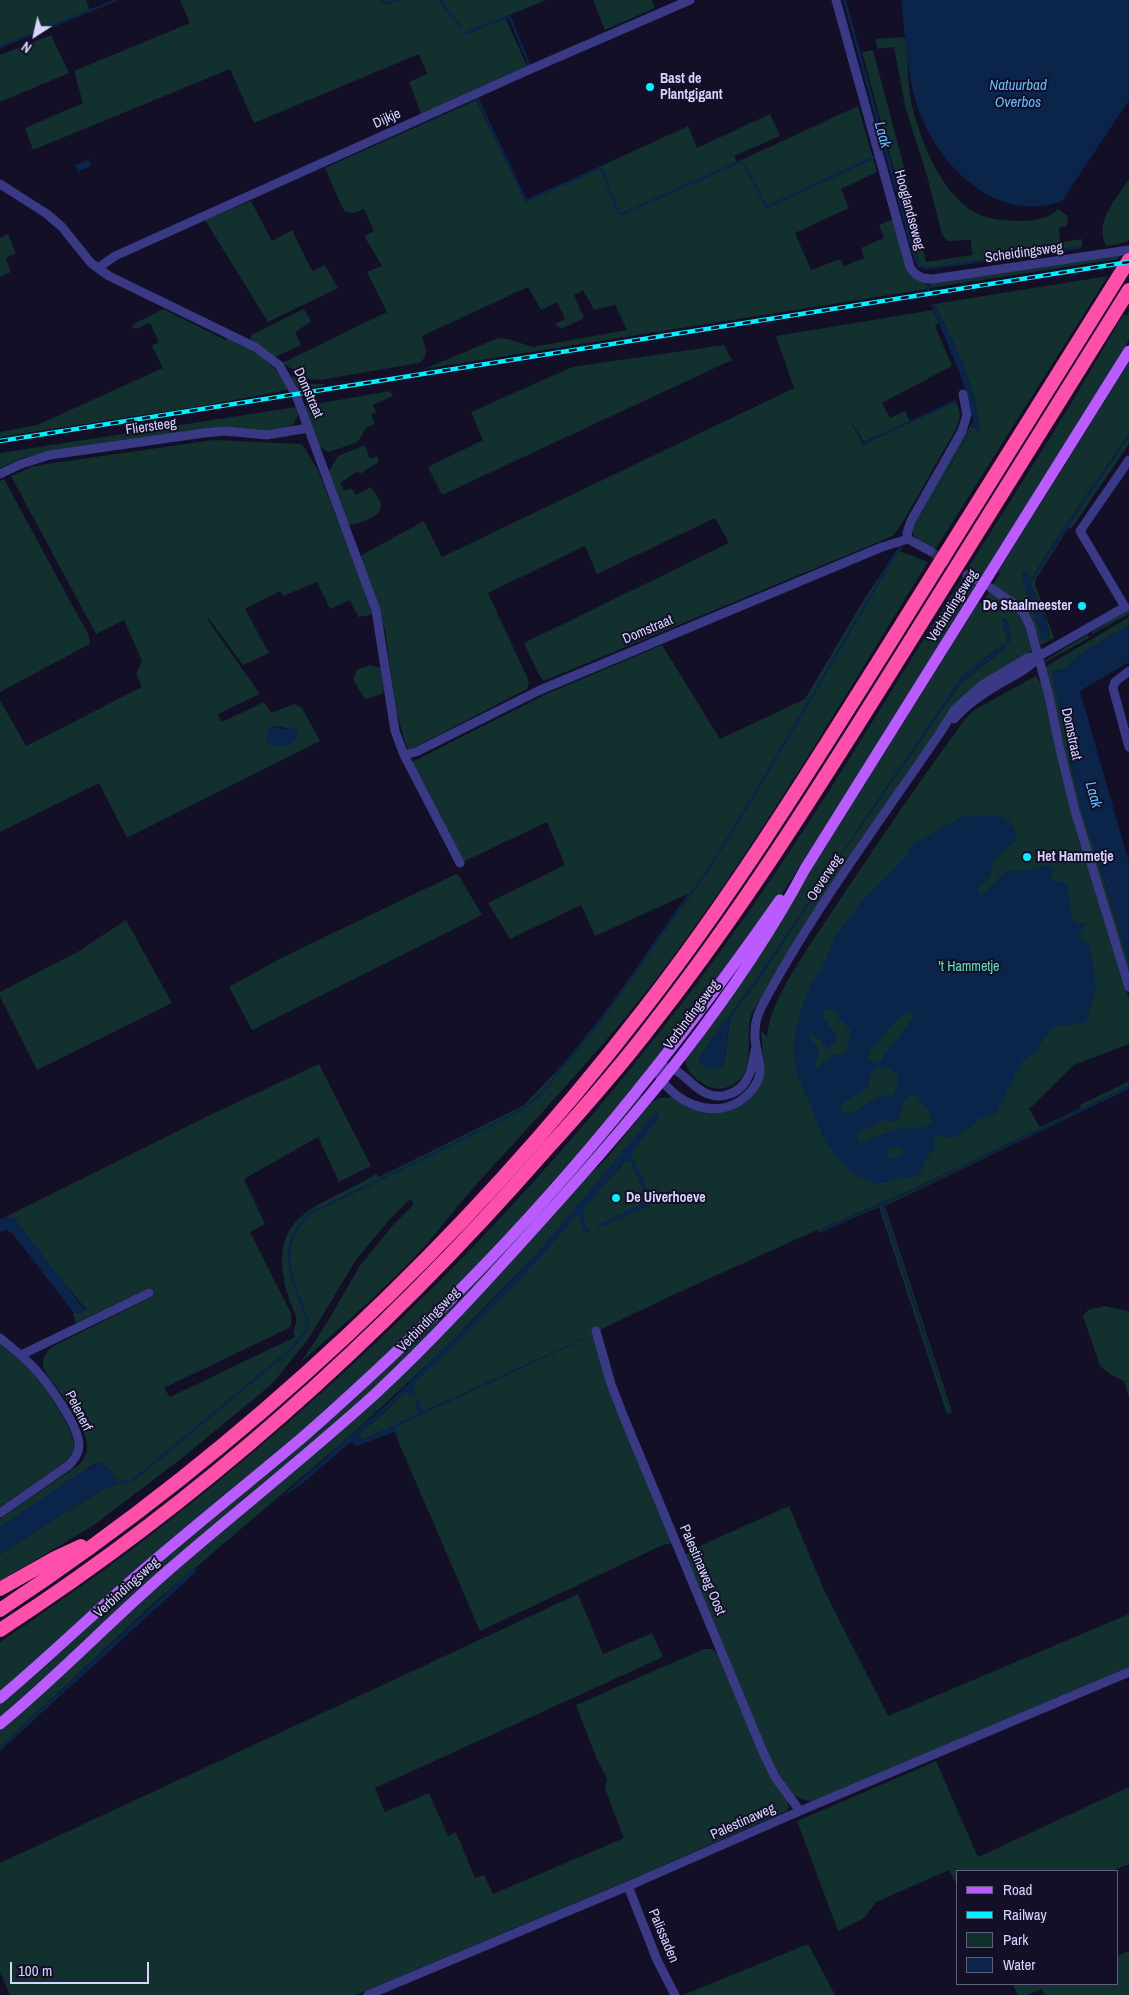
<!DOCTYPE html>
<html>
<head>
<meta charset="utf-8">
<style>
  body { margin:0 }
  #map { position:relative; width:1129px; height:1995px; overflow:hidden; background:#120f26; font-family:"Archivo Narrow",sans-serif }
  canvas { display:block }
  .legend { position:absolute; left:956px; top:1870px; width:162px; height:115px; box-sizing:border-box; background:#120f26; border:1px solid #615e7d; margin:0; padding:6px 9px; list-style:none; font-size:15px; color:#d7d4ff }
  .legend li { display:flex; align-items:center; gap:10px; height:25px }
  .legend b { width:25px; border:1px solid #615e7d }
  .north { position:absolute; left:10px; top:10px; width:50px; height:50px; -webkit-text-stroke:4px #120f26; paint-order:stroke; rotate:215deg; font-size:14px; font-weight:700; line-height:20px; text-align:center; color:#d7d4ff }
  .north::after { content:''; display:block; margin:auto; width:18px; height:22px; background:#d7d4ff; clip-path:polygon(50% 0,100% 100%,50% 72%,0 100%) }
  .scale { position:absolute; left:10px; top:1962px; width:139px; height:22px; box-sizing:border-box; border:2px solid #d7d4ff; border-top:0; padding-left:6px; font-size:15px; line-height:18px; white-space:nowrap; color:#d7d4ff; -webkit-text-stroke:4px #120f26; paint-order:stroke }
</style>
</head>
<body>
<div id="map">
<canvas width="1129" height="1995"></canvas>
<ul class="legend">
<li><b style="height:6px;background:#ba5bff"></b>Road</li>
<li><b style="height:6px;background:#00f1ff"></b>Railway</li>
<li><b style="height:14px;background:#11302e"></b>Park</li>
<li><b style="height:14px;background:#0b2449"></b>Water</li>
</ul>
<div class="north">N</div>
<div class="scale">100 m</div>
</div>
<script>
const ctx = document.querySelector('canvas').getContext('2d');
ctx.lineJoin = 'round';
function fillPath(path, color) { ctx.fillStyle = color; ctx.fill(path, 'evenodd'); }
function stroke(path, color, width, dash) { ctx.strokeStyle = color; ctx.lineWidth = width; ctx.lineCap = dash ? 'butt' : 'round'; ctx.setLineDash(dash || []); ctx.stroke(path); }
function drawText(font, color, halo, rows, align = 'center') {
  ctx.font = font + ' "Archivo Narrow",sans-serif'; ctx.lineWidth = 4; ctx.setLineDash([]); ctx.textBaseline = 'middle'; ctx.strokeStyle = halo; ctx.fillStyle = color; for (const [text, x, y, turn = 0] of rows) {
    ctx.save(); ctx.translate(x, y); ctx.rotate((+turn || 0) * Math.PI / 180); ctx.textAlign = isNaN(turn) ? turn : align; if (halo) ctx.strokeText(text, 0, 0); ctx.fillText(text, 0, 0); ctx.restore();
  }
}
fillPath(new Path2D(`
  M0 0H86L90 11 0 47Z
  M180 0H546L505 17 527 66 421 114 409 82 427 74 419 54 254 123 230 69 33 150 25 128 83 103 74 71 190 23Z
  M593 0H652L655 8 605 30Z
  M51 35 69 73 0 102V55Z
  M901 37 906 38C908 57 907 77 910 95 916 131 939 190 971 210 984 218 998 220 1012 221 1026 221 1048 221 1058 209L1068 216 1067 226 1059 227 1060 242 1082 239V247L925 268 920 266 862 52 873 50 908 182 926 262 972 255 971 240 947 241 942 234 927 176 905 106 894 47 878 49 875 39Z
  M476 100 525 201 688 126 697 148 770 114 780 136 734 156 737 162 858 106 877 172 841 189 849 208 795 233 811 270 840 259 844 266 864 258 861 248 884 238 879 225 893 219 910 274 919 281 1121 254 1118 259 930 288 929 284H926L927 289 424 369 498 338 508 339 533 347 627 330 615 305 594 310 583 290 574 295 584 318 561 329 555 324 565 319 557 302 541 310 528 287 422 336C425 346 430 356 419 363L320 380 308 379 282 363 387 312 367 272 382 266 364 236 374 231 364 209C356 212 350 216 343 209L325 168Z
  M1129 179V239L1127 242 1106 246C1094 220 1116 200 1129 179Z
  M251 201 272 241 292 230 312 271 325 265 338 288 268 322 205 220Z
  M8 234 16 253 6 258 11 272 0 277V238Z
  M1108 276 935 550 916 538 911 531 944 469 974 420 973 426 915 529 972 428 975 426 977 431 980 430C976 386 954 343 934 304Z
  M163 309 226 340 228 337C254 350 275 363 289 389L273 393 207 405 0 437V432L37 425 163 368 152 346 159 342 150 323 136 329 132 327 134 324Z
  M304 309 311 322 295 332 301 345 275 357 250 340 251 335Z
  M933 310 939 323 935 326 952 366 882 403 890 418 905 411 910 421 864 442 850 420 863 445 956 401C961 412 961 418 956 429L904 520 893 536 544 681 538 673 524 643 729 543 715 518 597 574 585 546 488 593 527 677 529 683 527 689 415 747 410 750 406 746 396 710 385 630 360 556 424 521 442 557 794 388 776 336Z
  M1129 312V340L1104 382 981 577 970 571 965 579 976 586 829 822 778 900 682 1032 506 1238 365 1378 0 1695V1642C61 1601 121 1559 179 1513 385 1350 568 1162 722 949 800 842 868 728 938 616 1000 516 1065 417 1123 315H1127Z
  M724 345 732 360 442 495 428 467 483 440 471 412 572 367Z
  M1129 362V433L1047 553 1031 580 1025 570 1022 576 1043 641 1048 640C1053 620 1034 600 1031 582L1129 436V444L1071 529 1069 527 1036 579 1035 584 1054 638 1041 645 1035 631 992 586 1000 574 998 572Z
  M291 375 307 384H325L323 386 298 390Z
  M390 391 393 396 373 405 376 412 371 415 375 424 366 428 358 442 329 452 319 447 304 406Z
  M296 407 298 415 293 425 276 431 54 451 22 458 0 468V453Z
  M213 440 302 444 318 470 366 593 372 613 371 615 358 617 350 600 330 609 317 582 283 596 280 591 245 609 269 653 243 665 209 619H207L260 694 218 714 222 722 264 702 271 713 294 704 302 708 320 741 127 838 99 783 0 832V700L26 746 142 687 136 674 142 661 124 620 96 634 11 476 31 467 46 464ZM273 726 287 728 271 746Z
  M365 445 370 459 377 456 379 462 360 474 358 471 340 483 344 491 351 488 356 495 371 487C374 492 380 498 381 504 383 517 359 524 350 525L348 524 329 471 338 456Z
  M4 479 89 636 90 644 0 692V481Z
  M897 550 928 562C846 694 767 829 675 954 614 1037 543 1111 474 1187 457 1206 442 1227 425 1246 387 1287 344 1325 301 1362L328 1321 359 1267 392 1226 414 1204 410 1199 389 1220 356 1260 309 1338 273 1383 186 1455 94 1525 0 1581V1554L101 1490 118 1484V1481L100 1462 93 1465 0 1527V1519L80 1464C84 1459 87 1453 87 1446 87 1431 67 1401 57 1388 52 1381 45 1374 43 1365 42 1358 47 1353 50 1348L154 1296 149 1288 76 1323 73 1312 80 1313 86 1309 7 1217H5L212 1114 319 1064 371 1166 339 1182 318 1137 244 1179 265 1224 250 1232 291 1313V1325L287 1329 164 1388 170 1397 295 1337 293 1331C301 1318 292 1308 288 1296 264 1210 320 1209 376 1174L379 1177 524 1105 567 1060 607 1010 688 894 595 936 581 905 510 939 488 903 565 865 547 822 463 862 412 762 544 695 662 645 720 739 805 699 865 598Z
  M989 591C1020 611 1021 613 1033 647L1032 651 976 686 803 927 751 1015C744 1039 759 1075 728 1087 719 1090 710 1089 702 1083 693 1077 686 1071 685 1059L811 870 979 602 982 603ZM1004 619H1006L1009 627 1005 648 961 683 836 862 758 981 732 1015C725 1031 730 1050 722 1066L712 1069 699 1062 702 1053 756 979 963 675 1006 642 1007 637 1002 621Z
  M1129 609V614L1092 634 1091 633Z
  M1129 617V625L1079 655 1063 670H1056L1067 746 1076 786 1129 963V978L1079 810 1045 667Z
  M1088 634 1089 638 1044 663V661Z
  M370 665 381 668 384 691 382 694 366 699 362 695 353 678 357 670Z
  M1036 676 1049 696 1066 775 1129 999V1044L1074 1065 1029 1109 1040 1127 1081 1108 1080 1105 1129 1081V1086L911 1190 818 1230 820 1232 878 1206H881L950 1412 886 1214 885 1204 1129 1089 885 1206 952 1412 948 1414 946 1411 879 1207 819 1233 817 1230 664 1299 592 1334 673 1543 663 1545 480 1631 398 1441 394 1427 591 1335 425 1411 423 1410 417 1415 362 1440 358 1435 386 1411 545 1250 631 1155 632 1151 659 1117 656 1113 544 1246 442 1351 348 1438 155 1602 0 1747V1728L121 1618 329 1440 570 1193 604 1161 651 1103 659 1098 673 1097 733 1109 764 1069 761 1030 767 1037C769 1000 809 947 829 916 873 850 918 783 965 719L974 710Z
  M456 874 459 876 482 915 252 1030 229 987 281 958Z
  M126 920 172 1003 37 1070 0 997V992L79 951Z
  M639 1094 644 1098 431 1337 0 1721V1703L399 1353Z
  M1104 1306 1129 1311V1397L1124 1381 1111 1375 1100 1366 1083 1316 1088 1310Z
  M0 1344C11 1353 22 1362 32 1372 44 1386 73 1427 74 1445 74 1452 70 1457 65 1462L0 1507Z
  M789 1506 824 1590 888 1716 1129 1614V1667L815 1801C791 1802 782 1783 772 1764L684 1555 704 1544Z
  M578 1594 603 1654 652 1633 663 1657 375 1788 385 1812 429 1793 448 1836 456 1832 475 1878 484 1875 493 1894 624 1838 605 1789 607 1779 596 1757 576 1705 704 1649H712L718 1655 772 1779 787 1801 789 1807 787 1811 641 1875 356 1995H10L0 1972V1863Z
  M936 1761 978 1857 1129 1787V1864L1112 1871H958V1887L949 1870 876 1902 865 1917 859 1921 838 1931 797 1821Z
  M808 1944 835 1995H683Z
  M1129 1951V1995H1044L1042 1989 1027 1995H1018L1013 1984H1118V1956Z`), '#11302e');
fillPath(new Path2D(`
  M843 0H846L915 250 921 267 925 268 1079 246V249L925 270 918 268 912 253Z
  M901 0H1129V100L1062 201C990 227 928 155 913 91 906 61 905 30 901 0Z
  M89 159 91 166 78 172 75 165Z
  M931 304H934C954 343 976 385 980 430L977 431 975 426 972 428 915 529 974 422 962 379Z
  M955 400 956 402 863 445 850 420 863 442H865Z
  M1129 433V436L1031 582C1034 601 1052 620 1048 640L1043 641 1022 576 1025 570 1031 580 1047 553Z
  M1004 619C1010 625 1013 636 1009 644L961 683 836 862 758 981 732 1015C725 1030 729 1049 723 1065L716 1069 705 1068 699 1061 702 1053 756 979 963 675 1006 642 1007 637 1002 620Z
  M1129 625V662L1080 691 1129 863V963L1104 879 1083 816 1051 671 1063 670 1079 655Z
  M273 726 283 729 292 727 299 732C297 744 282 749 271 746 264 740 265 730 273 726Z
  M976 815C991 815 1007 813 1014 829 1016 832 1017 836 1016 840 1013 844 1000 852 995 859 992 863 993 868 991 873 988 880 983 884 978 888V892L982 894 989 890 1001 875 1008 870 1029 871 1047 865 1053 868 1050 876C1055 884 1059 880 1066 883 1071 895 1067 914 1076 924L1083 923 1086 924 1077 936 1090 946 1096 986 1087 1021 1084 1023 1056 1026 1049 1031 1036 1051 1022 1062 997 1112 986 1118H980L972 1126 953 1138 937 1135 934 1140 935 1147 927 1157 920 1174 910 1177H900L885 1183H873L855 1175 838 1159 826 1143 800 1081 796 1073 794 1052 795 1032 804 1000 812 983 823 965 836 936 864 898 908 854 911 845 962 817ZM830 1009 837 1012 840 1021 844 1023 851 1031C852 1035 846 1050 844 1054L833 1055 818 1068 815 1064C822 1048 818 1048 808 1036L811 1034 818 1038 828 1049 837 1040V1036L822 1016 823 1011ZM908 1012H911L914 1016 898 1039 887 1050 881 1061 874 1064 868 1058 870 1049C884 1039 892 1021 908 1012ZM882 1066 891 1070 898 1077V1085L892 1096 882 1095 849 1114 843 1113 840 1109 842 1103 868 1088 872 1071ZM912 1095H916C922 1101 930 1113 933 1121 921 1133 918 1126 904 1128 888 1131 876 1136 863 1144L859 1143 857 1137 858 1134 879 1121H895L899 1118 905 1099ZM893 1147 902 1148 903 1153 901 1156 892 1159 888 1157 889 1149Z
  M1129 1086V1089L885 1204 886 1214 949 1412 881 1206H878L820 1232 818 1230 911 1190Z
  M655 1113H658L659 1117 631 1154 652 1198 650 1206 598 1228V1225L648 1201 631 1163 627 1161 623 1163 584 1208 585 1226 589 1228 590 1232H583L579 1216 577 1215C526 1276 471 1330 413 1384L416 1394 412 1396 409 1393H404L359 1435 360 1439 362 1440 417 1415 418 1411 415 1402 418 1400 422 1409 425 1411 580 1340 591 1336 395 1427 399 1441H398L394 1432 357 1446 351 1442 298 1487 282 1496 384 1407 474 1319 544 1246Z
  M7 1217 15 1219 83 1308 87 1310 81 1313 73 1312 12 1233 6 1230 0 1232V1219Z
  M100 1462C108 1467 117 1475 118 1484L101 1490 0 1554V1527L69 1480Z
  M196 1568V1572L0 1751V1747L192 1569Z`), '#0b2449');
stroke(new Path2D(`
  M382 0 386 4 397 0
  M440 0 461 28
  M464 34 507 17 510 18 529 64 527 66
  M0 47 116 0
  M474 91 515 72
  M477 98 526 201 598 169 603 171 618 213 622 214 739 162 744 165 761 196
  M764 201 767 207 875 157
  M927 284 929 290
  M116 1481 131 1482 289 1351 304 1334 308 1322C299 1294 281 1266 293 1236 296 1228 304 1221 309 1214L504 1119 527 1106 540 1095 605 1014 710 867 754 795 896 553 901 548`), '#0b2449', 2.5);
stroke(new Path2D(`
  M930 551 967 575`), '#302d47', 9, [9, 4.5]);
stroke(new Path2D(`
  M836 0 910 267C915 276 922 279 933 279L1129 250
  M0 184 47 214 62 227 91 263 109 276 255 347 279 365 296 395 376 610 395 731 404 755 460 863
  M98 268 115 256 531 69 690 0
  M0 474 21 464 50 455 204 433 225 431 267 435 308 428
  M908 539 907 533 911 521 962 431 967 415 963 394
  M967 575 978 581
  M991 588 1016 605 1024 614 1030 626 1049 696 1059 745 1075 811 1129 987
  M1129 671 1115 682 1113 688 1129 747
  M954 719C967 704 983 694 1001 683 1015 675 1029 669 1039 656
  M404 755 416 752 540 690 882 547 908 539 930 551
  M756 1047C753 1057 753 1068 748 1077 739 1096 716 1102 699 1089 690 1083 681 1072 672 1068 668 1067 661 1068 656 1068 668 1102 716 1123 745 1097 773 1072 753 1058 755 1031 755 1020 759 1012 764 1002 815 908 880 821 940 733L955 709 982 685 1027 658 1039 656 1125 607 1080 531 1129 460
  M596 1331 611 1384 623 1415 763 1752 775 1777 800 1811
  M0 1338C12 1348 24 1357 35 1369 48 1383 79 1426 79 1445 79 1454 74 1460 69 1465L0 1513
  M21 1355 149 1293
  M628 1886 657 1960 675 1995
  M368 1995 628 1886 800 1811 1129 1672`), '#393986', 9);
stroke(new Path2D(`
  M0 1698C50 1656 97 1610 147 1567 198 1523 251 1481 303 1437 352 1394 400 1349 447 1303 571 1180 680 1043 780 900
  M0 1724C59 1675 112 1619 171 1568 238 1510 308 1455 374 1395 432 1341 485 1283 538 1224 637 1115 735 1000 805 869L1129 351`), '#ba5bff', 11);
stroke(new Path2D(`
  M0 1589 55 1558 81 1546
  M0 1610C245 1448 464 1242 644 1009 732 896 807 775 883 654 965 522 1047 391 1129 260
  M0 1630C204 1498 386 1333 546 1150 584 1108 621 1066 655 1021 739 914 812 798 884 683 966 552 1047 421 1129 290`), '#ff4fab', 14);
const rail = new Path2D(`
  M0 441 1129 262`);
stroke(rail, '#00f1ff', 4.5);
stroke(rail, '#120f26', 2.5, [8]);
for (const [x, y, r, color] of [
  [650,87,5,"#00f1ff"],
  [1082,606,5,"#00f1ff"],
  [1027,857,5,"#00f1ff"],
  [616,1198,5,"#00f1ff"]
]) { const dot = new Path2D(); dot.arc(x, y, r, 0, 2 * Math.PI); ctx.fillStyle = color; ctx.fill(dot); stroke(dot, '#120f26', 2); }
drawText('bold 14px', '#d7d4ff', '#120f26', [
  ["Bast de",660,79],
  ["Plantgigant",660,95],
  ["De Staalmeester",1072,606,"right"],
  ["Het Hammetje",1037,857],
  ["De Uiverhoeve",626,1198]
], 'left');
drawText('14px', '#d7d4ff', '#120f26', [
  ["Dijkje",387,119,-24],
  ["Hooglandseweg",909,210,75],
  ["Scheidingsweg",1024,253,-8],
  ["Domstraat",308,393,66],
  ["Fliersteeg",151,427,-8],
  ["Verbindingsweg",953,606,-58],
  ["Domstraat",648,630,-23],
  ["Domstraat",1071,734,78],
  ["Oeverweg",825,878,-57],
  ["Verbindingsweg",692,1015,-53],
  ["Verbindingsweg",429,1320,-46],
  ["Pelenerf",78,1411,63],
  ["Palestinaweg Oost",702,1570,67],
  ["Verbindingsweg",127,1588,-42],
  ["Palestinaweg",743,1822,-24],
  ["Palissaden",663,1936,67]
]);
drawText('14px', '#5de2bb', '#120f26', [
  ["'t Hammetje",969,967]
]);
drawText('italic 15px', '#62bdff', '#120f26', [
  ["Natuurbad",1018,86],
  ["Overbos",1018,103],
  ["Laak",882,135,74],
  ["Laak",1093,795,74]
]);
</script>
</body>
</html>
